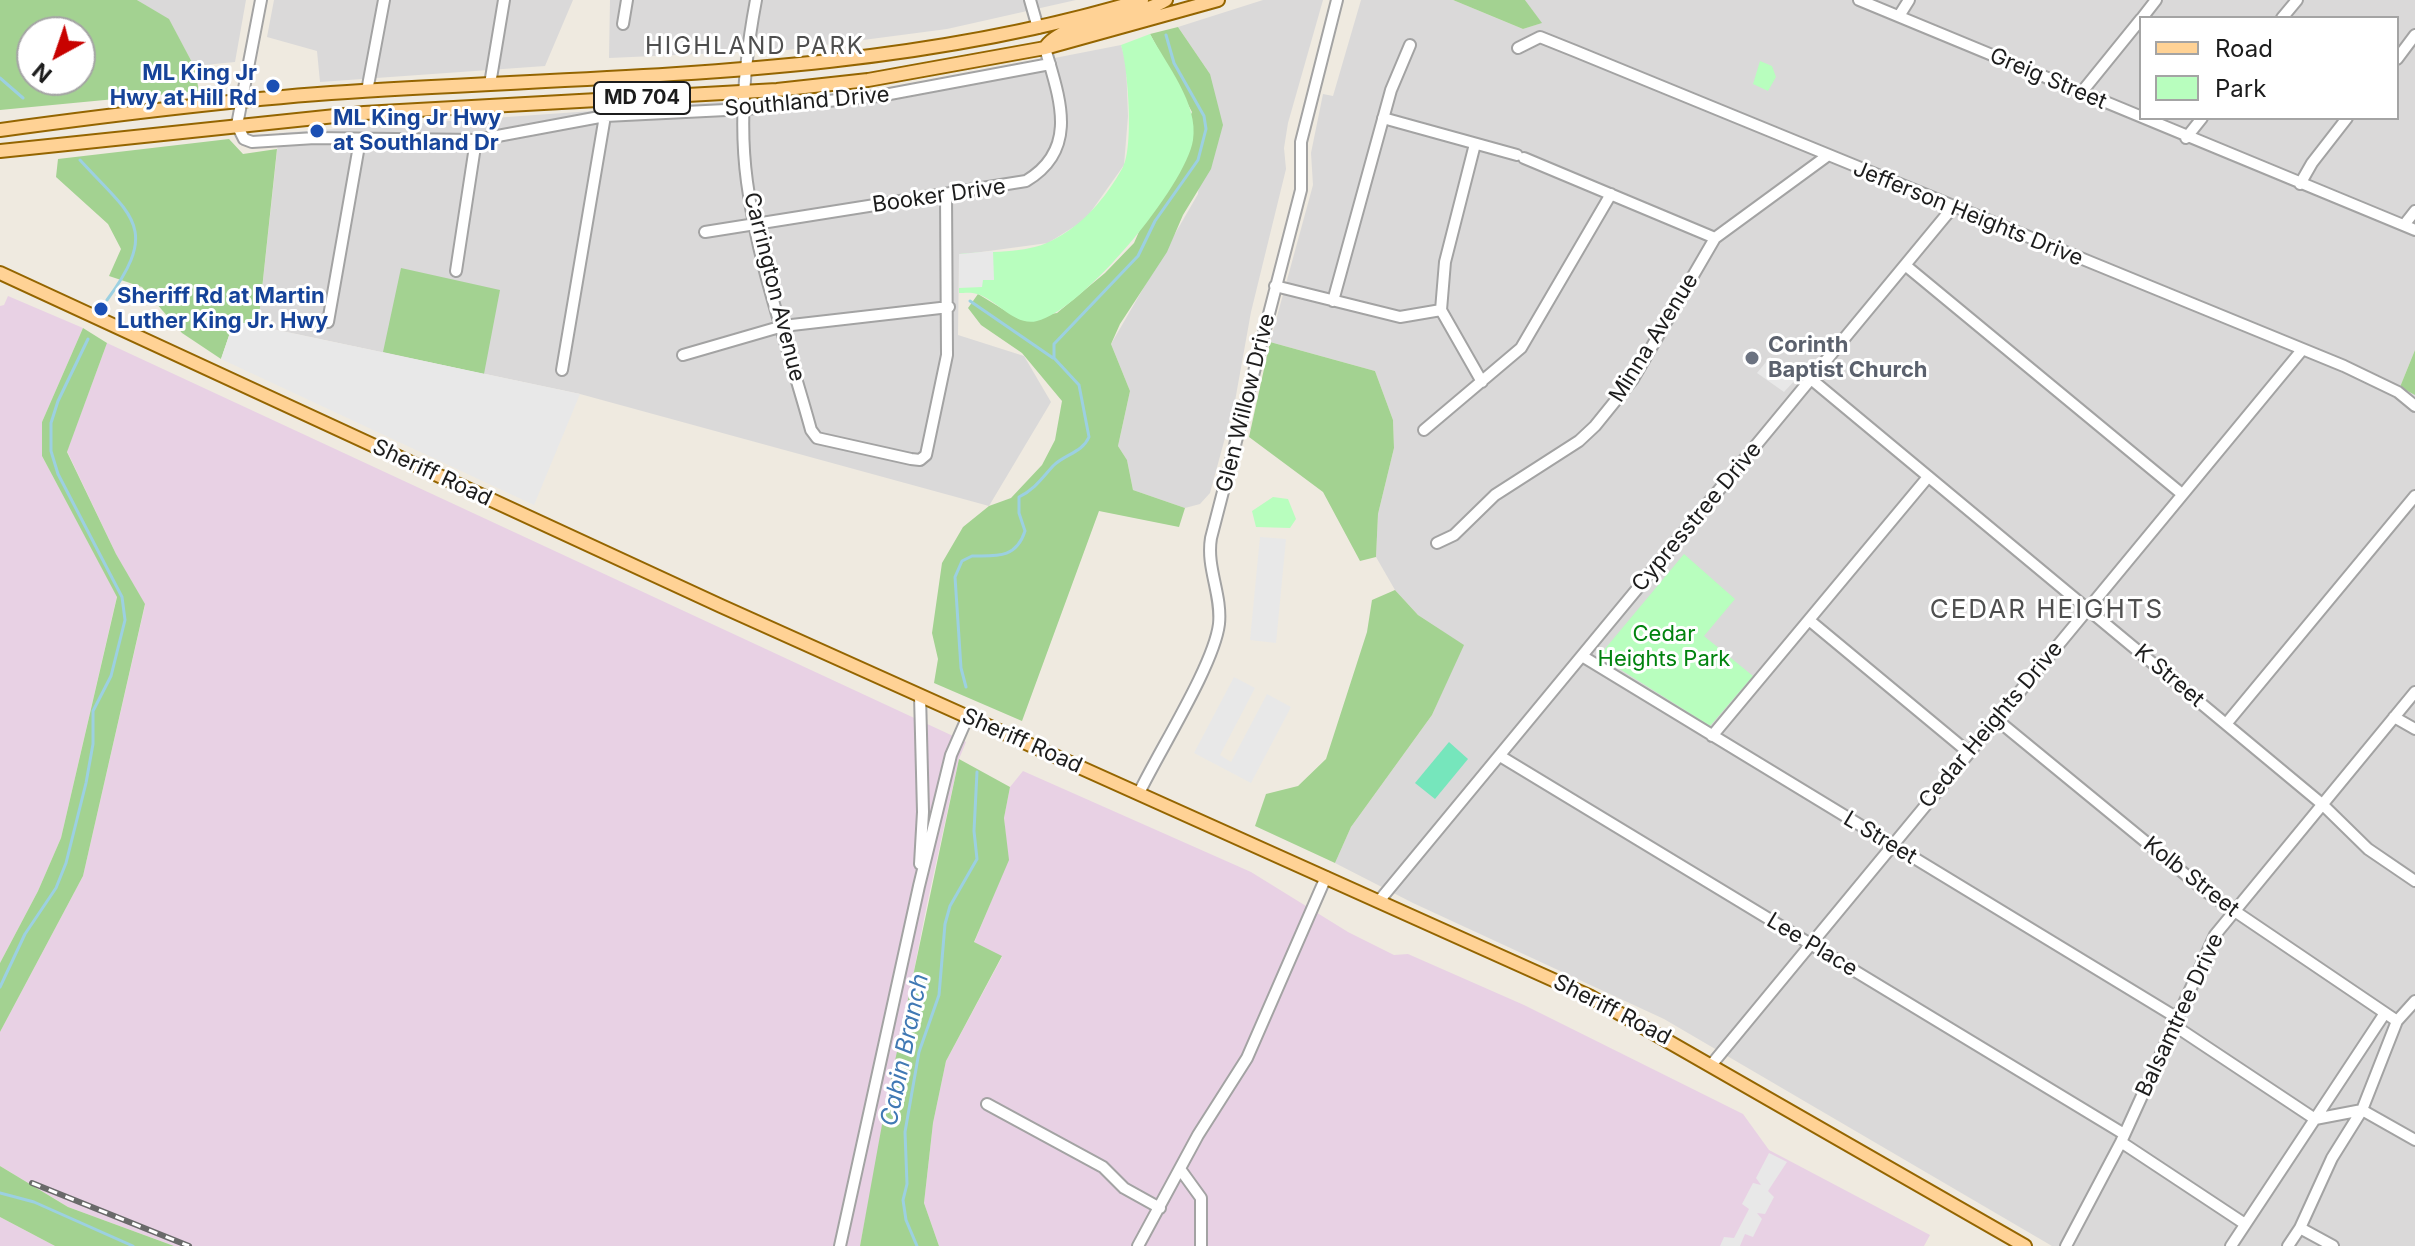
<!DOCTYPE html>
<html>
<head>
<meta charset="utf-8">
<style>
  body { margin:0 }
  #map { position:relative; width:2415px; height:1246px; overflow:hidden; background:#efeae0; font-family:Inter,sans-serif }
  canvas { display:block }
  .legend { position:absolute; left:2139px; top:16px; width:260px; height:104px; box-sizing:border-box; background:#fff; border:2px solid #a4a4a4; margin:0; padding:10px 14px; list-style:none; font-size:24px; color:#1c1c1c }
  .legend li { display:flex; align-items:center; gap:16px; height:40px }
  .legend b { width:40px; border:2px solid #a4a4a4 }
  .north { position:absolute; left:16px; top:16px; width:80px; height:80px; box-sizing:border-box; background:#fff; border:2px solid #a4a4a4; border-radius:50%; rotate:220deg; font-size:22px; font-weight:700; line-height:32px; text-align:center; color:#1c1c1c }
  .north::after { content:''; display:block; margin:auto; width:28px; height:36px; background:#c80200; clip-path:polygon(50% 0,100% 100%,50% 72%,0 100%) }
</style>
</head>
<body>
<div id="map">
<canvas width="2415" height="1246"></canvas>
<ul class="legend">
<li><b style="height:10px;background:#ffd295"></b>Road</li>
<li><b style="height:22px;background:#b8febe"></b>Park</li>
</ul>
<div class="north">N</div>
</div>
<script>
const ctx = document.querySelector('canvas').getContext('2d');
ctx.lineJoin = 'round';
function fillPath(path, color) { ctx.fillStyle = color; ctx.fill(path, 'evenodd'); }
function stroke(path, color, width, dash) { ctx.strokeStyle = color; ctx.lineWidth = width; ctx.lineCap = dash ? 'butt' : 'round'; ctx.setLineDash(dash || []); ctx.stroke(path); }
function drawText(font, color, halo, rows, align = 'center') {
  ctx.font = font + ' Inter,sans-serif'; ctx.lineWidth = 6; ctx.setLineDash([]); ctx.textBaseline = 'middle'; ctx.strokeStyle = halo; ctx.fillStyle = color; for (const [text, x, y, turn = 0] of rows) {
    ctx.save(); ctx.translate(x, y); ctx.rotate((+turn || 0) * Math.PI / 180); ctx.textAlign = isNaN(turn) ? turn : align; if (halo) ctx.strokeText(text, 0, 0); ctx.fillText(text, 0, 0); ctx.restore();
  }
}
fillPath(new Path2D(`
  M137 0H246L235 62 194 66 169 20Z
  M274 0H573L545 66 320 82 317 51 267 37Z
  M610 0H1076L947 29 787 50 609 58Z
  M1263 0H1323L1288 123 1284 148 1286 169 1251 312 1235 401 1210 493 1200 504 1185 508 1133 490 1127 460 1118 446 1130 391 1111 344 1198 194 1210 74 1178 27Z
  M1361 0H1453L1523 29 1541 23 1525 0H2415V350L2400 387 2415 394V1246H2052L1664 1019 1413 903 1335 863 1351 827 1432 715 1463 645 1418 615 1395 590 1376 557 1378 514 1394 448 1393 420 1375 371 1270 342 1313 185 1311 153 1323 94 1333 96ZM2141 18H2397V118H2141Z
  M1121 45 1126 62 1128 116 1124 165 1085 220 1048 243 959 255 958 335 1024 356 1051 402 989 506 580 394 258 326 279 133 891 90Z`), '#dad9d9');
fillPath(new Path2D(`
  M8 296 83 328 42 422V456L117 596 61 838 38 891 0 963V306L4 305Z
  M107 343 966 742 959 759 927 904 860 1246H174L68 1207 0 1166V1032L83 876 145 605 116 554 67 451Z
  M1023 771 1251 872 1348 932 1394 955 1408 954 1524 1005 1743 1114 1769 1150 1930 1235 1924 1246H939L924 1203 933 1123 946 1061 1002 957 974 943 1008 860 1004 818 1010 787Z
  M0 1217 40 1238 55 1246H0Z`), '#e8d1e4');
fillPath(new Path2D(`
  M0 0H137L169 19 194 66 199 91 0 110ZM32 32H80V80H32Z
  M1453 0H1525L1542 23 1523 29Z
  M1178 27 1210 74 1223 125 1211 169 1183 215 1167 252 1120 324 1111 344 1130 391 1118 446 1127 460 1133 490 1185 508 1179 527 1099 511 1022 721 934 683 938 659 932 633 942 563 963 527 989 506 1011 498 1042 465 1055 440 1062 401 1022 353 981 325 968 308 978 294 1019 319 1057 313 1105 273 1134 243 1192 112 1150 34Z
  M229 139 243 154 277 149 258 326 234 321 221 359 182 333 142 287 109 276 121 249 108 224 56 177 58 159Z
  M401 268 500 290 484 374 383 352Z
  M83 328 107 343 67 452 116 554 145 604 83 876 0 1032V1070V963L38 891 61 838 117 597 42 456V422Z
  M1270 342 1375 371 1393 420 1394 448 1378 514 1376 557 1360 561 1323 492 1249 437Z
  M2415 350V395L2400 387Z
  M1395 590 1418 615 1464 645 1432 715 1351 827 1335 863 1255 826 1266 794 1298 786 1326 759 1367 632 1372 600Z
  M959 759 1010 787 1004 818 1009 860 974 942 1002 956 946 1061 933 1123 924 1203 939 1246H860L885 1108Z
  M0 1166 68 1207 174 1246H55L0 1217Z`), '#a3d291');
fillPath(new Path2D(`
  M1150 34C1166 64 1199 104 1193 140 1186 186 1082 311 1037 321 1015 327 996 299 977 294 972 292 964 293 959 293V254C987 251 1026 254 1051 241 1082 226 1106 198 1123 167 1134 146 1128 68 1121 45Z
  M1760 61 1772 66 1776 77 1768 91 1753 84Z
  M1273 497 1288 499 1296 519 1290 528 1256 527 1252 511Z
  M1684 554 1735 599 1704 636 1753 676 1710 726 1599 656Z`), '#b8febe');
fillPath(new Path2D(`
  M1449 742 1468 759 1435 799 1415 783Z`), '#76e6bc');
fillPath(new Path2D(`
  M993 251 994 280H983L982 287 959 288V254Z
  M234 321 258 326 580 394 534 505 221 359Z
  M1770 357 1798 377 1784 392 1757 373Z
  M1260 537 1286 539 1276 643 1250 640Z
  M1234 677 1255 688 1220 755 1231 762 1267 694 1291 707 1251 783 1194 753Z
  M1769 1153 1787 1162 1768 1191 1774 1197 1765 1214 1757 1213 1762 1219 1753 1237 1745 1234 1740 1246H1720L1724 1237 1734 1238 1749 1209 1742 1204 1753 1183 1761 1185 1756 1178Z`), '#e8e8e8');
stroke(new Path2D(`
  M0 78 23 98
  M80 160C131 216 161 227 107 300
  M970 301 1053 358
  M966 687 961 668 955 577 962 561 972 556C996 556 1016 559 1025 531L1019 513V497C1035 489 1042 478 1053 466 1065 454 1082 453 1089 437L1079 385 1054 358V344L1138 256 1155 221 1198 160 1206 129 1204 116 1174 63 1166 35
  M0 987 25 934 56 888 66 863 86 783 93 744V711L111 676 125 620 122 597 58 474 51 451V423L58 401 88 339
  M0 1193 34 1202 133 1246
  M917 1246 906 1220 903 1200 907 1184 905 1132 919 1052 939 995 945 924 950 906 977 859 974 831 977 772`), '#9cd0e1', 3);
const minor = new Path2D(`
  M261 0 237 125 244 139 252 142 315 138 476 140 605 116 746 109 879 96 1050 64
  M756 0C745 58 739 124 747 182 758 266 789 349 811 430L817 438 911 459 920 460 926 455 947 355 946 195
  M1030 0 1038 28
  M1859 0 2415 230
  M1899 16 1909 0
  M2142 18 2156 0
  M2282 18 2297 0
  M623 24 627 0
  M1518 48 1540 37 1575 51 2344 366 2398 392 2415 406
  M2397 59 2415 35
  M490 84 504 0
  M367 91 384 0
  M2081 93 2141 19
  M1383 118 1517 155
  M2186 138 2202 118
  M1475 144 1445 262 1441 310 1482 382
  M1524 158 1715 238
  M2300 184 2312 163 2347 118
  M2404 225 2415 211
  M705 232 1026 181C1080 149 1059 97 1045 48
  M1905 265 2182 494
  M456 271 476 140
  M1275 286 1400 317 1441 310
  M1333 301 1391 90 1410 45
  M328 322 360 140
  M683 355 783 326 949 307
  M562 370 605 116
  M1811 379 2322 804 2368 849 2415 881
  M1424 430 1521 348 1611 194
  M1437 543 1454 535 1495 495 1579 441 1595 426 1633 379 1715 238 1827 156
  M1809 620 1968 752
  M1582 656 2179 1019
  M2394 717 2415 729
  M1996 719 2208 893 2397 1021
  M2226 724 2415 496
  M1712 736 1928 477
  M1500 756 2124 1134
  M1139 793C1159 751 1214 665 1219 624 1222 594 1206 568 1211 538L1301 190V142L1337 0
  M920 864 923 812 920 695
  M1379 901 1953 207
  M2175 1026 2315 1119 2362 1110 2415 1140
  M1712 1064 2302 350
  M987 1104 1103 1167 1124 1188 1160 1208
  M2121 1142 2245 1224
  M1180 1169 1201 1198V1246
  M2300 1228 2333 1246
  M840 1246 919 886 951 755 968 716
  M1138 1246 1198 1135 1247 1058 1326 877
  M2066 1246 2121 1142 2215 935 2415 692
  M2231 1246 2385 1013
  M2288 1246 2300 1228 2332 1158 2362 1110 2397 1021 2415 1001`);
const major = new Path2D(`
  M1045 48C1061 21 1136 19 1166 0
  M0 130C110 115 221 101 331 93 603 74 878 80 1142 0
  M0 151 364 113 777 90 868 80 1045 48 1218 0
  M0 273 721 606 1589 996 2025 1246`);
stroke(minor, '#a3a3a3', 14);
stroke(major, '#946500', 16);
stroke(minor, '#fff', 10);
stroke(major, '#ffd295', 12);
const rail = new Path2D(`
  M32 1183 189 1246`);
stroke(rail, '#6a6a6a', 6);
stroke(rail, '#fff', 3, [9]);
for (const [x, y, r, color] of [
  [273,86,8,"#1a4fb4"],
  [317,131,8,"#1a4fb4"],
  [101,309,8,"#1a4fb4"],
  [1752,358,8,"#6b7280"]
]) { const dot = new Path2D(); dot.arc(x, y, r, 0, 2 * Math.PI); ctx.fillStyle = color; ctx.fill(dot); stroke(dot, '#fff', 3); }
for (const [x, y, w] of [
  [642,98,96]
]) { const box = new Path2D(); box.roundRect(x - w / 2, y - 16, w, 32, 6); ctx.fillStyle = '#fff'; ctx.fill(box); stroke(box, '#1c1c1c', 2); }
drawText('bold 20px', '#1c1c1c', null, [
  ["MD 704",642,98]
]);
drawText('bold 22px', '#164399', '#fff', [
  ["ML King Jr",257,73,"right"],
  ["Hwy at Hill Rd",257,98,"right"],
  ["ML King Jr Hwy",333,118],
  ["at Southland Dr",333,143],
  ["Sheriff Rd at Martin",117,296],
  ["Luther King Jr. Hwy",117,321]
], 'left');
drawText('22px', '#1c1c1c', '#fff', [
  ["Greig Street",2048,79,23],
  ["Southland Drive",807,102,-5],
  ["Booker Drive",939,196,-8],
  ["Jefferson Heights Drive",1968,214,22],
  ["Carrington Avenue",774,287,76],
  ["Minna Avenue",1654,338,-58],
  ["Glen Willow Drive",1246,403,-76],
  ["Sheriff Road",432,473,25],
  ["Cypresstree Drive",1697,517,-50],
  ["K Street",2169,676,40],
  ["Cedar Heights Drive",1991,725,-50],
  ["Sheriff Road",1022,741,24],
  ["L Street",1880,838,31],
  ["Kolb Street",2191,877,38],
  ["Lee Place",1812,945,31],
  ["Sheriff Road",1612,1010,27],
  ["Balsamtree Drive",2180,1015,-65]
]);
drawText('bold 22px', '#5b616d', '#fff', [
  ["Corinth",1768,345],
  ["Baptist Church",1768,370]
], 'left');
drawText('22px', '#01830e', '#fff', [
  ["Cedar",1664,634],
  ["Heights Park",1664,659]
]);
ctx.letterSpacing = '2px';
drawText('24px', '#4f4f4f', '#fff', [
  ["HIGHLAND PARK",755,47]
]);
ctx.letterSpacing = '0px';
drawText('italic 24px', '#4079b4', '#fff', [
  ["Cabin Branch",905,1050,-78]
]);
ctx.letterSpacing = '2px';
drawText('26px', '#4f4f4f', '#fff', [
  ["CEDAR HEIGHTS",2047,610]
]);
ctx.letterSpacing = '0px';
</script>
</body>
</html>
